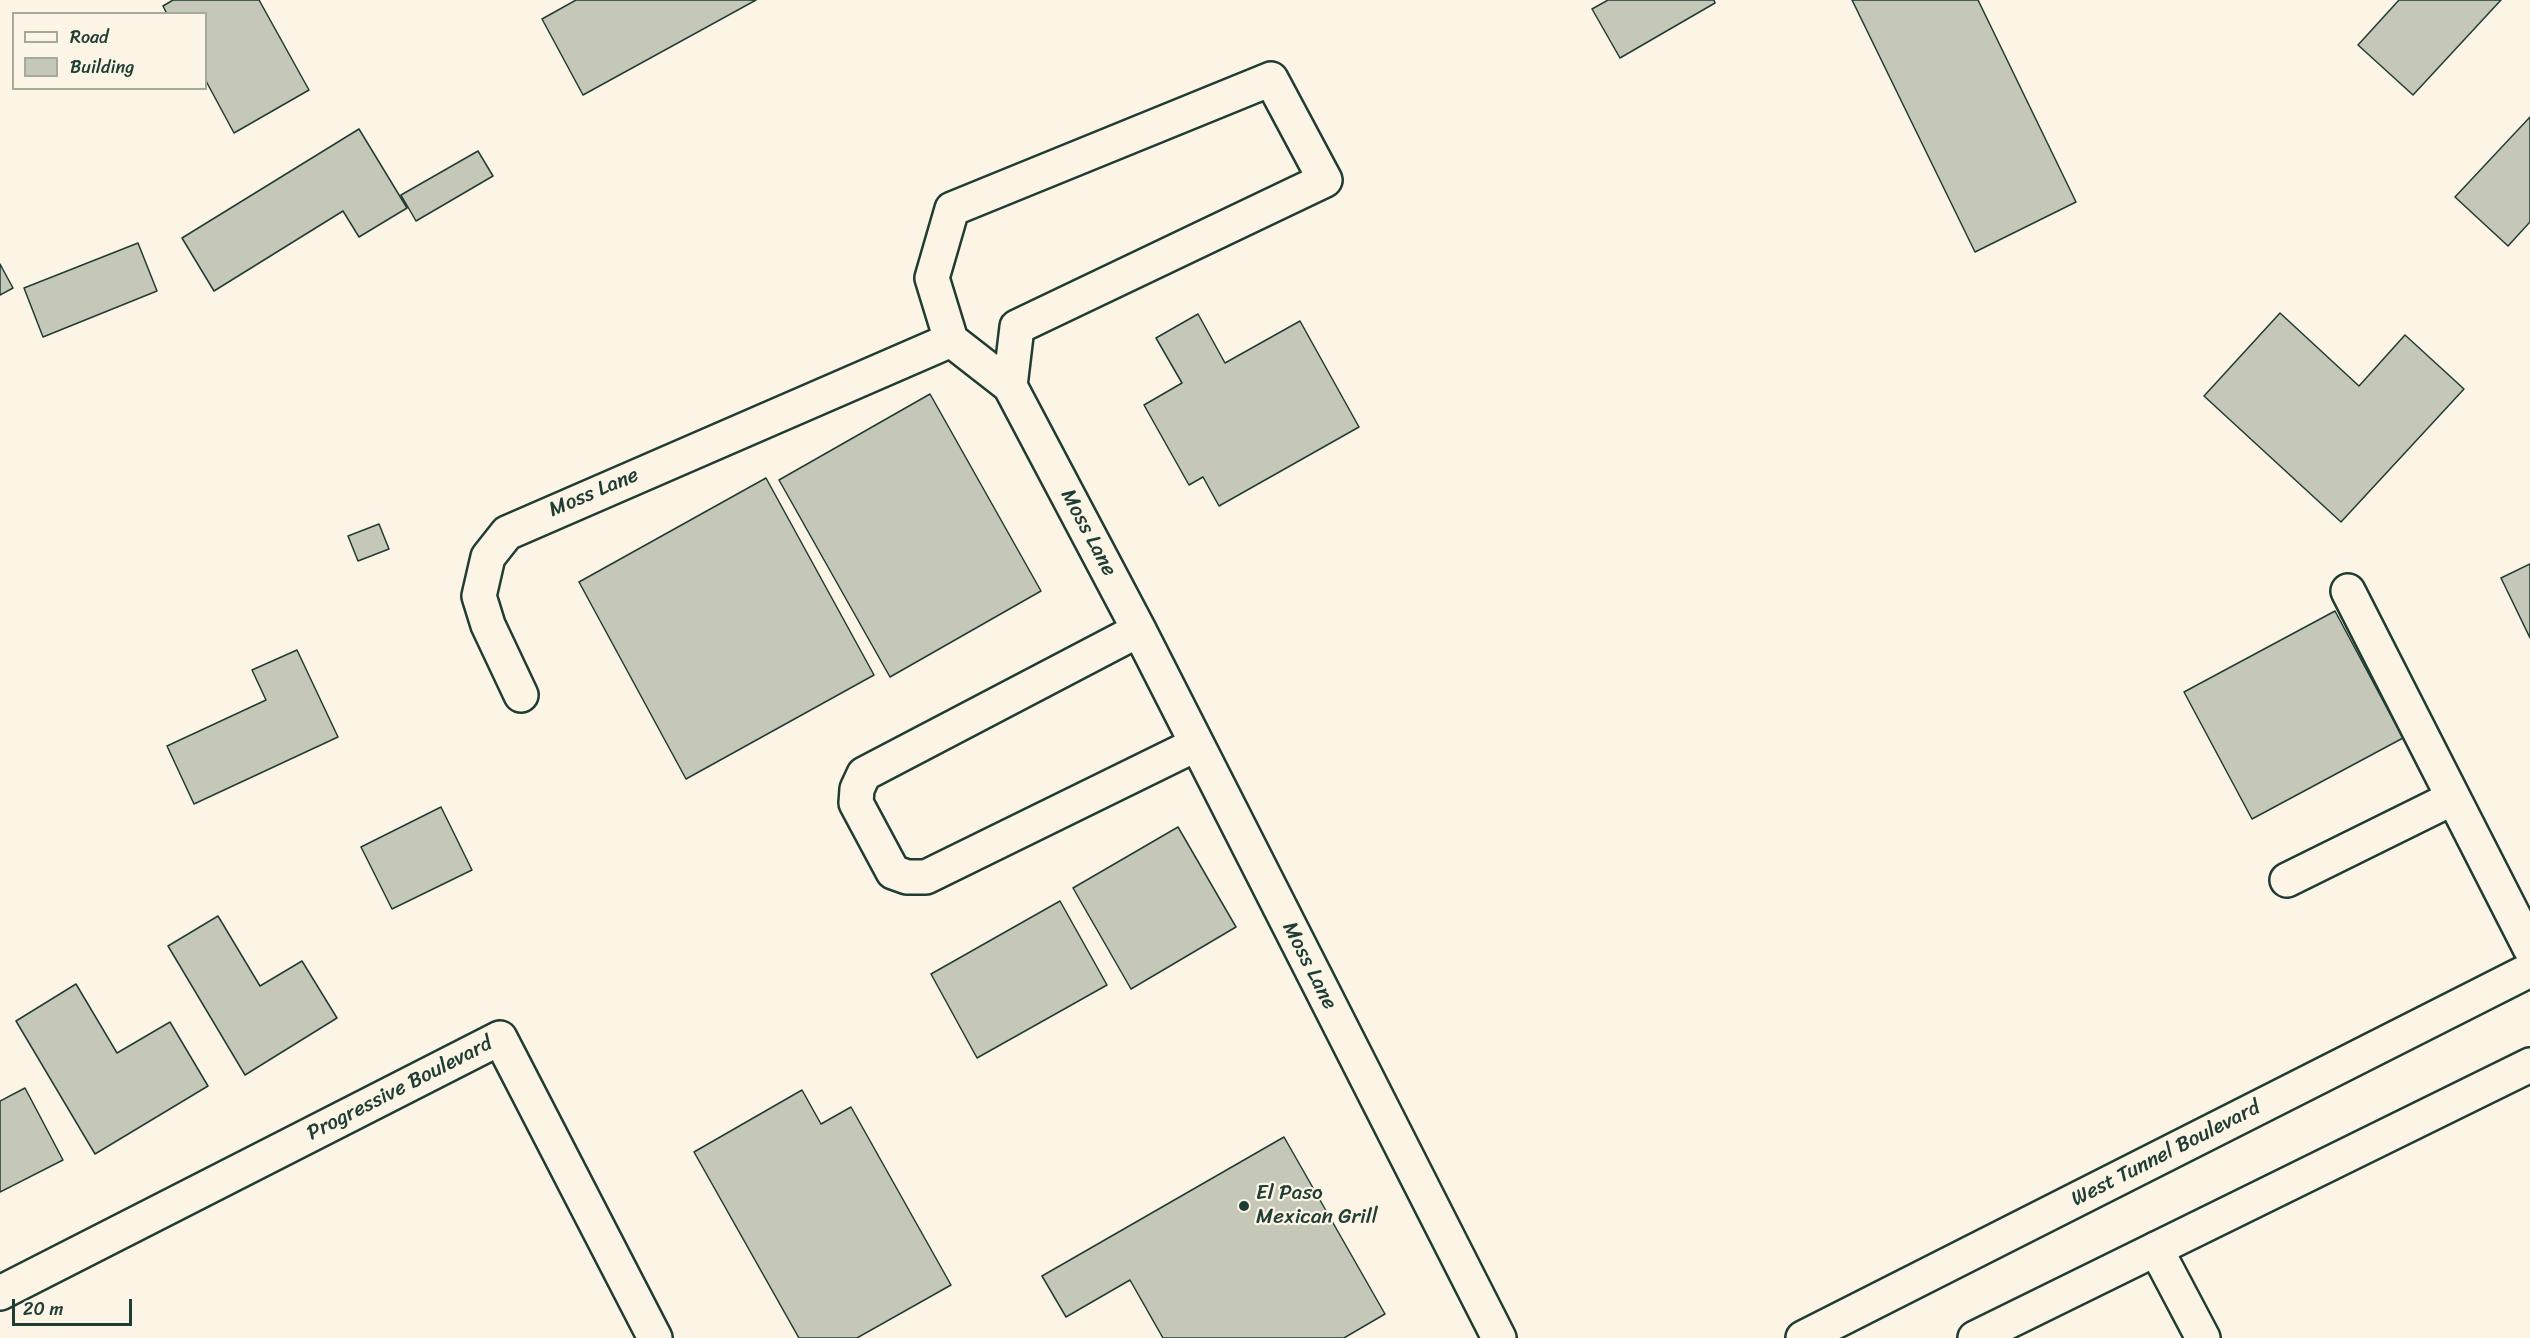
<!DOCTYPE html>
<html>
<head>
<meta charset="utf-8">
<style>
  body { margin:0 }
  #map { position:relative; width:2530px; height:1338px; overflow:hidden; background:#fcf5e5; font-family:Sriracha,sans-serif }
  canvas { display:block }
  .legend { position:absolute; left:12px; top:12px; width:195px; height:78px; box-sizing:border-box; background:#fcf5e5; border:2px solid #a4ab9e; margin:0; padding:8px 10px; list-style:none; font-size:18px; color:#1f3d34 }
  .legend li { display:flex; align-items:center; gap:12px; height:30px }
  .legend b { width:30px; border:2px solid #a4ab9e }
  .scale { position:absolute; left:12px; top:1299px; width:120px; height:27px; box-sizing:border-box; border:3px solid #1f3d34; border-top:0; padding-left:8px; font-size:18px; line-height:21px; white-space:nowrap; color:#1f3d34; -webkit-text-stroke:4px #fcf5e5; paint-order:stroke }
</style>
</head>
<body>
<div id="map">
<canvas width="2530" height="1338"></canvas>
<ul class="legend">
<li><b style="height:8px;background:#fcf5e5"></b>Road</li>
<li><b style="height:16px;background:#c5c7b9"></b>Building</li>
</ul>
<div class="scale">20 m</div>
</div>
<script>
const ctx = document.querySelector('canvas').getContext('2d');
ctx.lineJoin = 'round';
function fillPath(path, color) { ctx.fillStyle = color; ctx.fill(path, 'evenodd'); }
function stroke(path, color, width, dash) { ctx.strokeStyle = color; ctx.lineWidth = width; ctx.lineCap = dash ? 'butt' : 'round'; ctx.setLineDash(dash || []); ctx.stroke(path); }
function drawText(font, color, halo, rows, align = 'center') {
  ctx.font = font + ' Sriracha,sans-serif'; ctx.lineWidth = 4.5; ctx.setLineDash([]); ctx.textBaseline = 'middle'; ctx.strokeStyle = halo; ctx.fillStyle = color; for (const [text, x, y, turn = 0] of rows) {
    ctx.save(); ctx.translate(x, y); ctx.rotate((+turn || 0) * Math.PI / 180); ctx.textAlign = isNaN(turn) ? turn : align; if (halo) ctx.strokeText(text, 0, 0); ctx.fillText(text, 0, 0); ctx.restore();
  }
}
const building = new Path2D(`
  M173 0H259L309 90 234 133 206 81V14H167L163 6Z
  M576 0H756L583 95 542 19Z
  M1608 0H1714L1715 3 1620 58 1592 9Z
  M1852 0H1978L2076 202 1975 252Z
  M2399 0H2501L2413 95 2358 45Z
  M2530 117V222L2508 246 2455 197Z
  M359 129 407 208 359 237 343 211 214 291 182 238Z
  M478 151 493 176 416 221 401 195Z
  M138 243 157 291 43 337 24 288Z
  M0 264 13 288 0 295Z
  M2280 313 2359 386 2405 335 2464 389 2341 522 2204 396Z
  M1198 314 1225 363 1300 321 1359 427 1219 506 1203 477 1189 485 1144 405 1182 383 1156 338Z
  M930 394 1041 591 890 677 779 480Z
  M766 478 874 675 686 779 579 582Z
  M379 524 389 549 358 561 348 536Z
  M2530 564V638L2501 578Z
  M2335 611 2403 738 2252 819 2184 692Z
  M297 650 338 737 194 804 167 746 266 700 252 670Z
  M441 807 472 870 392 909 361 847Z
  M1178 827 1236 927 1131 989 1073 888Z
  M1060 901 1107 985 977 1058 931 974Z
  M218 916 260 986 302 961 337 1018 245 1075 168 946Z
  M76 984 117 1053 170 1022 208 1086 95 1154 16 1021Z
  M25 1088 63 1160 0 1192V1101Z
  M802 1090 821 1124 851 1107 951 1285 857 1338H799L694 1152Z
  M1284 1137 1385 1314 1344 1338H1163L1130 1280 1066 1317 1042 1276Z`);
fillPath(building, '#c5c7b9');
stroke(building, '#1f3d34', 1.5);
const minor = new Path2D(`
  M951 340 932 278 952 209 1271 79 1325 180 1017 327 1010 386
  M2348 591 2530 948
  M1139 630 864 774 857 789 856 803 893 872 907 877H926L1197 744
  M521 695 488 625 479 596 488 557 507 533 951 340 1010 386 1139 630 1499 1338
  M2287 880 2453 798
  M2156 1249 2203 1338
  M0 1293 500 1038 655 1338`);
const major = new Path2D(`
  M1803 1338 2530 970
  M1975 1338 2530 1065`);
stroke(minor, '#1f3d34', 38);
stroke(major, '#1f3d34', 38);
stroke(minor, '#fcf5e5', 33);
stroke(major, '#fcf5e5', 33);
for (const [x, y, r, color] of [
  [1244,1206,6,"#1f3d34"]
]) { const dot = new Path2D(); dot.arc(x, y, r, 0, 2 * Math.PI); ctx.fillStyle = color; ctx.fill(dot); stroke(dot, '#fcf5e5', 2); }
drawText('21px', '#1f3d34', '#fcf5e5', [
  ["Moss Lane",594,493,-23],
  ["Moss Lane",1088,533,62],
  ["Moss Lane",1309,966,63],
  ["Progressive Boulevard",400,1089,-27],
  ["West Tunnel Boulevard",2166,1154,-27]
]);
drawText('21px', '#1f3d34', '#fcf5e5', [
  ["El Paso",1256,1194],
  ["Mexican Grill",1256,1218]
], 'left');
</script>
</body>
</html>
